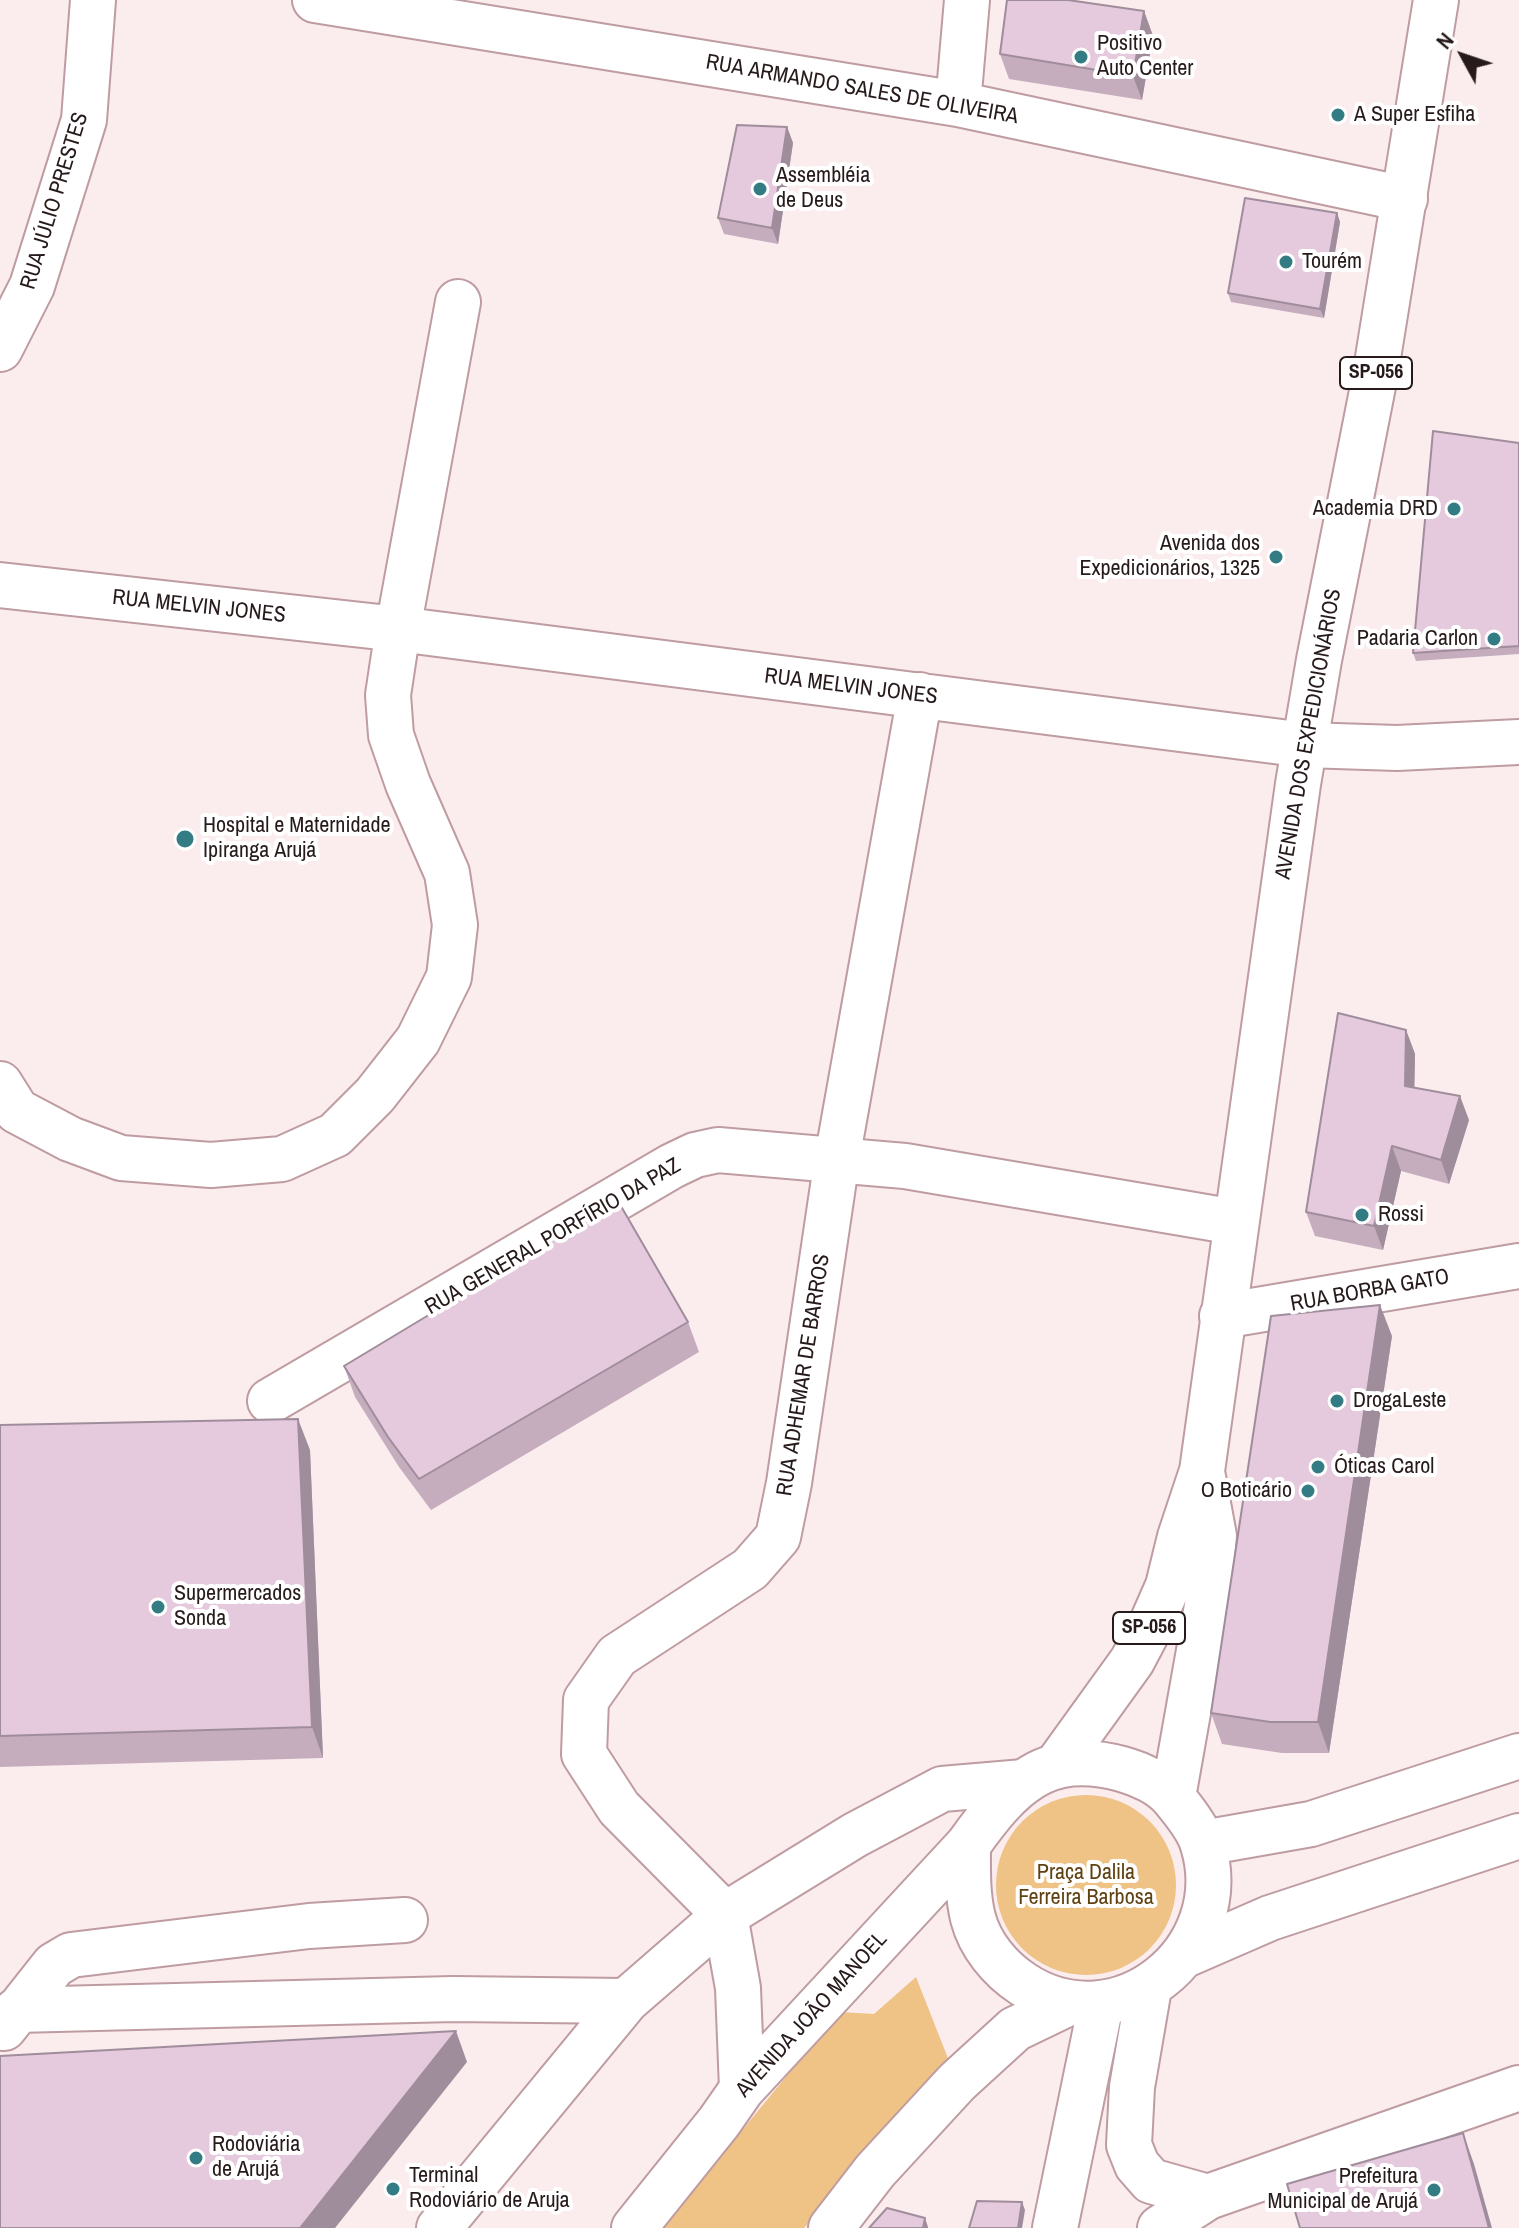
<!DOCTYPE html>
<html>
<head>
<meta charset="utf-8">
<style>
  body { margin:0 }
  #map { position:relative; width:1519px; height:2228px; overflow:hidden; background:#fbecee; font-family:"Archivo Narrow",sans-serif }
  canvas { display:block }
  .north { position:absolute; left:1423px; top:16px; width:80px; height:80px; -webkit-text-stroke:6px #fff; paint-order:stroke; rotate:310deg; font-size:22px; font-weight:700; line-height:32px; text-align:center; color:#261a1b }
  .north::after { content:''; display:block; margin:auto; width:28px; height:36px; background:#261a1b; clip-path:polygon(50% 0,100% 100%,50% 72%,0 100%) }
</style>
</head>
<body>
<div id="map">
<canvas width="1519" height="2228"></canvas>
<div class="north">N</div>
</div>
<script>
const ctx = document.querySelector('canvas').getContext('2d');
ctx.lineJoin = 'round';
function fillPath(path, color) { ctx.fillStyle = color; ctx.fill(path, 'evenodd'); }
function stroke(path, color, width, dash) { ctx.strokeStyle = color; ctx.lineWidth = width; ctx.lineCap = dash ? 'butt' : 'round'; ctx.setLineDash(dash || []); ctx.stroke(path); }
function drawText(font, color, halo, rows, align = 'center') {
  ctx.font = font + ' "Archivo Narrow",sans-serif'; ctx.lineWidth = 8; ctx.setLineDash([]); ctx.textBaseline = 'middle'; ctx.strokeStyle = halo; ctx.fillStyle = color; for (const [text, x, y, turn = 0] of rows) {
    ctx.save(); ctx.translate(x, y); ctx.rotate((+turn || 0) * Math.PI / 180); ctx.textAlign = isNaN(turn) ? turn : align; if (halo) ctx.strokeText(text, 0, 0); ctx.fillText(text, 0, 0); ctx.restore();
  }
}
fillPath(new Path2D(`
  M996 1885a90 90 0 1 1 180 0a90 90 0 1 1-180 0Z
  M916 1977 949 2061 804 2228H662L839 2012 874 2014Z`), '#efc285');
const minor = new Path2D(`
  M315 0 958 104 1405 199
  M958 104 967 0
  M0 349 32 286 84 120 93 0
  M0 585 398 629 1305 745 1397 748 1519 742
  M0 1084 17 1111 70 1139 121 1158 211 1165 282 1159 335 1135 375 1095 418 1040 449 977 455 925 447 873 408 784 391 735 388 695 398 629 458 302
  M1222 1316 1519 1266
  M270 1401 672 1166 695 1155 718 1150 905 1166 1235 1222
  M725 1915 619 1808 584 1754 586 1700 617 1656 750 1569 778 1537 789 1483 837 1159 920 695
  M1149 1988 1132 2087 1129 2145 1137 2165 1151 2181 1208 2197
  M17 2010 453 1999 626 2001
  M4 2028 54 1965 71 1955 309 1926 405 1920
  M439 2228 626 2001 725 1915 855 1835 942 1789 1024 1782
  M1055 2228 1101 2004
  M1160 2228 1208 2197 1519 2088`);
const major = new Path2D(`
  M1057 1765 1132 1661 1150 1627 1168 1586 1180 1537 1202 1471 1298 784 1319 660 1375 376 1436 0
  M1173 1797 1208 1600 1214 1536 1203 1477
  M1203 1843 1311 1824 1519 1756
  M725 1915 738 1988 742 2089
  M1185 1955 1270 1918 1519 1836
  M634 2228 719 2122 742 2089 968 1845C1010 1786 1045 1748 1122 1769 1140 1774 1162 1784 1174 1799 1184 1811 1199 1830 1203 1845 1235 1951 1118 2046 1023 1984 1000 1969 980 1945 973 1918 967 1894 968 1869 968 1845
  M831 2228 875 2171 957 2082 1015 2029 1069 2003`);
stroke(minor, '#be9ca1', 48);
stroke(major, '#be9ca1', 48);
stroke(minor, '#fff', 44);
stroke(major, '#fff', 44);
fillPath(new Path2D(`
  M1144 11 1153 36 1142 100 1009 79 1000 54Z
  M787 127 793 143 778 244 724 234 718 218Z
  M1337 213 1340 222 1324 318 1231 302 1228 293Z
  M1519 443V654L1416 661 1413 653Z
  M1406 1030 1415 1054 1414 1088 1469 1120 1449 1184 1401 1171 1383 1250 1315 1236 1306 1212Z
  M688 1322 699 1352 431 1510 399 1467 355 1397 344 1366Z
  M1392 1336 1329 1753H1282L1222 1744 1211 1713Z
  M0 1425 310 1450 323 1758 0 1767Z`), '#c5adbe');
fillPath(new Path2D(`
  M1144 11 1153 36 1142 100 1133 76Z
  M787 127 793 143 778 244 772 228Z
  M1337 213 1340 222 1324 318 1320 309Z
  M1406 1030 1415 1054 1414 1110 1405 1086Z
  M1460 1096 1469 1120 1449 1184 1441 1160Z
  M1392 1146 1401 1171 1383 1250 1374 1226Z
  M1380 1305 1392 1336 1329 1753 1318 1722Z
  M298 1419 310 1450 323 1758 312 1727Z
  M456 2031 467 2062 335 2228H300Z
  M1463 2133 1474 2164 1492 2228H1489Z
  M1022 2202 1025 2210 1022 2228H1018Z
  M925 2218 928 2227V2228H923Z`), '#a08d9b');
const building = new Path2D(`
  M1007 0H1068L1144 11 1133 76 1000 54Z
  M737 125 787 127 772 228 718 218Z
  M1245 198 1337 213 1320 309 1228 293Z
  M1433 431 1519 443V646L1413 653Z
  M1338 1013 1406 1030 1405 1086 1460 1096 1441 1160 1392 1146 1374 1226 1306 1212Z
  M618 1201 688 1322 419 1479 388 1437 344 1366Z
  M1380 1305 1318 1722H1270L1211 1713 1271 1316Z
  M298 1419 312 1727 0 1736V1425Z
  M456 2031 300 2228H0V2056Z
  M1463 2133 1489 2228H1300L1287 2184Z
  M977 2201 1022 2202 1018 2228H969Z
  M887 2208 925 2218 923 2228H869Z`);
fillPath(building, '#e5c9dd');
stroke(building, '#a08d9b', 2);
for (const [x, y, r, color] of [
  [1081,57,8,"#347c84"],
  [1338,115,8,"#347c84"],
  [760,189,8,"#347c84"],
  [1286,262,8,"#347c84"],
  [1454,509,8,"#347c84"],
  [1276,557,8,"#347c84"],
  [1494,639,8,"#347c84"],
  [185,839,10,"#347c84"],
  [1362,1215,8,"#347c84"],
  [1337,1401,8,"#347c84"],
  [1318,1467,8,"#347c84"],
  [1308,1491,8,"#347c84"],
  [158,1607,8,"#347c84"],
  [196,2158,8,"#347c84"],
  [393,2189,8,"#347c84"],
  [1434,2190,8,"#347c84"]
]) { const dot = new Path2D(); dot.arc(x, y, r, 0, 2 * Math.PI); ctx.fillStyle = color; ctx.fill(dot); stroke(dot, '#fff', 3); }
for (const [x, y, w] of [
  [1376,373,72],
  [1149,1628,72]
]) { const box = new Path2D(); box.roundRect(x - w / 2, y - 16, w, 32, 6); ctx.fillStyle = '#fff'; ctx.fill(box); stroke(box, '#261a1b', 2); }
drawText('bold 20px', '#261a1b', null, [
  ["SP-056",1376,373],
  ["SP-056",1149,1628]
]);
drawText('22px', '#261a1b', '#fff', [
  ["Positivo",1097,44],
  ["Auto Center",1097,69],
  ["A Super Esfiha",1354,115],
  ["Assembléia",776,176],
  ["de Deus",776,201],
  ["Tourém",1302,262],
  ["Academia DRD",1438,509,"right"],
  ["Avenida dos",1260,544,"right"],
  ["Expedicionários, 1325",1260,569,"right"],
  ["Padaria Carlon",1478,639,"right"],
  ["Hospital e Maternidade",203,826],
  ["Ipiranga Arujá",203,851],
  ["Rossi",1378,1215],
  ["DrogaLeste",1353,1401],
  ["Óticas Carol",1334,1467],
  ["O Boticário",1292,1491,"right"],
  ["Supermercados",174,1594],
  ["Sonda",174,1619],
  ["Rodoviária",212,2145],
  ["de Arujá",212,2170],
  ["Terminal",409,2176],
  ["Rodoviário de Aruja",409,2201],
  ["Prefeitura",1418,2177,"right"],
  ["Municipal de Arujá",1418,2202,"right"]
], 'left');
drawText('22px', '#261a1b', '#fff', [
  ["RUA ARMANDO SALES DE OLIVEIRA",862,90,10],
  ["RUA JÚLIO PRESTES",55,201,-73],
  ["RUA MELVIN JONES",199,607,6],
  ["RUA MELVIN JONES",851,687,7],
  ["AVENIDA DOS EXPEDICIONÁRIOS",1309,734,-80],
  ["RUA GENERAL PORFÍRIO DA PAZ",553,1237,-30],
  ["RUA BORBA GATO",1370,1291,-10],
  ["RUA ADHEMAR DE BARROS",804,1375,-81],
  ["AVENIDA JOÃO MANOEL",812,2015,-48]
]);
drawText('22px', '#604212', '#fff', [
  ["Praça Dalila",1086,1873],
  ["Ferreira Barbosa",1086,1898]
]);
</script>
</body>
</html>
